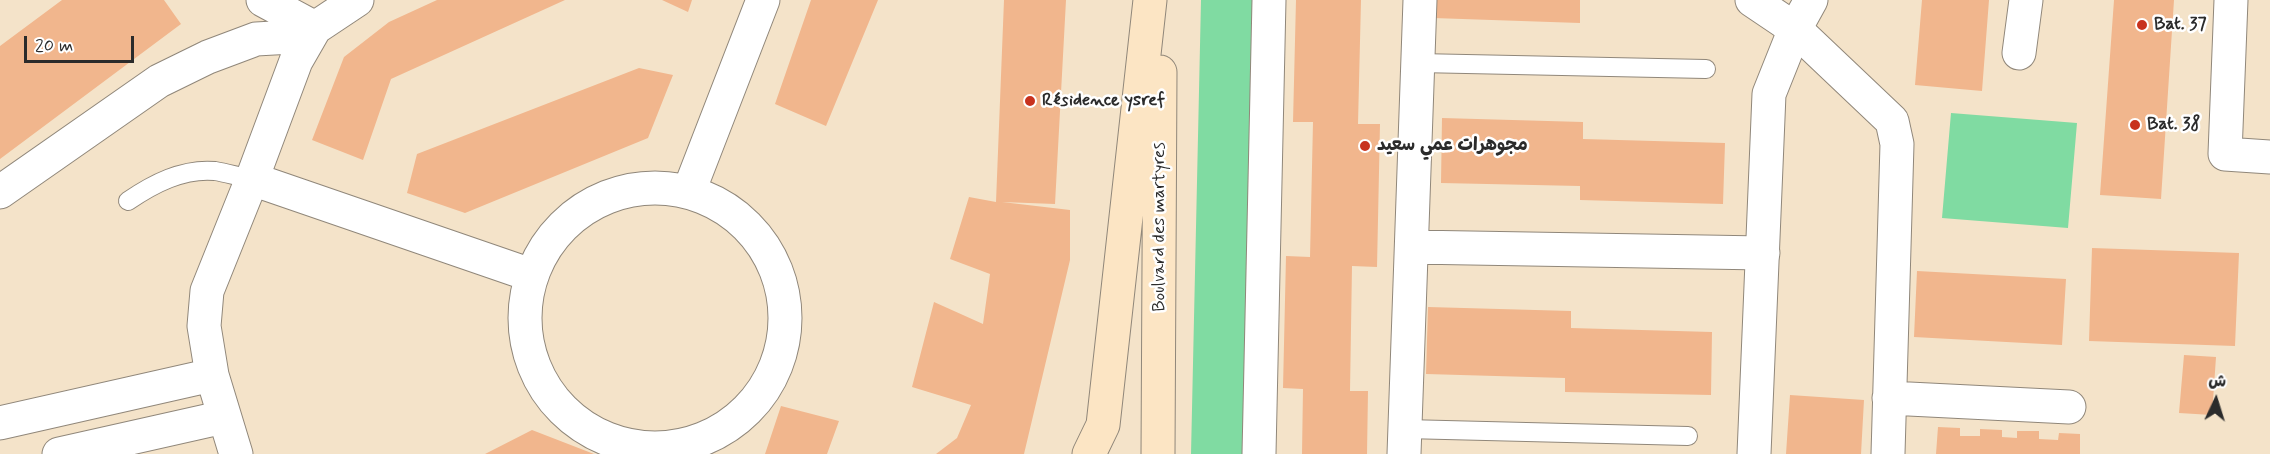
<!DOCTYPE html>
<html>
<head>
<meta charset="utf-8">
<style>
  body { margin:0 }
  #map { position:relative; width:2270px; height:454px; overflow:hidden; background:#f4e3c9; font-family:Mynerve,"Playpen Sans Arabic",sans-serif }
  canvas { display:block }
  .north { position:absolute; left:2186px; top:370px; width:60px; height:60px; -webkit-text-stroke:4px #fff; paint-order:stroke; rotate:4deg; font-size:16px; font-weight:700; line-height:24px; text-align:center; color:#2b2b2b }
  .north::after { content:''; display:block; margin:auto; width:21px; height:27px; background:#2b2b2b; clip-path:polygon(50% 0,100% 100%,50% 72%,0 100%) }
  .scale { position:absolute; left:24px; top:36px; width:110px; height:27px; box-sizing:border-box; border:3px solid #2b2b2b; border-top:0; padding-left:8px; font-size:18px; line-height:21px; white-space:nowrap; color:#2b2b2b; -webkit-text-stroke:4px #fff; paint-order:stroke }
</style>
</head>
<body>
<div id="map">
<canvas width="2270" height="454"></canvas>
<div class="north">ش</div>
<div class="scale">20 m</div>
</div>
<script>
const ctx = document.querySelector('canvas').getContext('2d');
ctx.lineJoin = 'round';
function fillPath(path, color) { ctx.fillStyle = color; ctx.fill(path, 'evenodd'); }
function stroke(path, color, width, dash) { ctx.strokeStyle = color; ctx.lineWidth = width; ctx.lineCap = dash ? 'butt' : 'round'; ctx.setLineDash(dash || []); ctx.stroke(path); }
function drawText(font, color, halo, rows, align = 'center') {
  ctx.font = font + ' Mynerve,"Playpen Sans Arabic",sans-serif'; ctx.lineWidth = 5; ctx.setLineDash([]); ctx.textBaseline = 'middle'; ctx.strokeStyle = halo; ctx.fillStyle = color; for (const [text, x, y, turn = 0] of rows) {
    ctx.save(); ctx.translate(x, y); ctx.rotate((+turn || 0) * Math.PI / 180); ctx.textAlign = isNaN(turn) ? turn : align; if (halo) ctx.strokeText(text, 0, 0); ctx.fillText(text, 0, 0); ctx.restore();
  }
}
fillPath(new Path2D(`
  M1201 0H1255L1244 454H1191Z
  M1951 113 2077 123 2068 228 1942 218Z`), '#80dba2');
fillPath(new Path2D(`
  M62 0H164L181 24 0 159V46Z
  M437 0H565L391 79 363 160 312 140 344 57 389 22Z
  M662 0H692L688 12Z
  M811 0H878L826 126 775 104Z
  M1004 0H1066L1055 204 1002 202 1070 210V260L1024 454H936L957 438 971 405 912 387 934 302 983 324 990 274 950 259 969 197 996 202Z
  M1296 0H1361L1358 124H1380L1377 267 1352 266 1350 391H1368L1367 454H1302L1303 389 1283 388 1286 256 1310 257 1313 122H1293Z
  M1434 0H1580V23L1433 18Z
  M1922 0H1989L1982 91 1915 85Z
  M2114 0H2174L2161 199 2100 195Z
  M639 68 673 75 648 138 465 213 407 193 417 154Z
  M1442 118 1583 122V139L1725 143 1723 204 1580 200V186L1441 183Z
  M2092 248 2239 253 2235 346 2089 341Z
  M1917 271 2066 279 2062 345 1914 337Z
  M1428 307 1571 311V328L1712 332 1711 395 1565 392V378L1426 374Z
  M2184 355 2216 357 2212 415 2179 413Z
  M1790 395 1864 400 1861 454H1786Z
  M781 406 839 421 827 454H765Z
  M1938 427 1960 428V436H1980V429L2002 430V437L2017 438V431H2039V439L2058 440 2059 433 2080 434V454H1936Z
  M532 430 594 454H485Z`), '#f1b68d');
const service = new Path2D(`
  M1418 63 1706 69
  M128 201C153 184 183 168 215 171 227 173 240 177 252 179
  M1405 429 1688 436`);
const minor = new Path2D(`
  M263 0 315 28
  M1752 0 1795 29 1892 121 1897 144 1888 454
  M2231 0 2225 154 2270 157
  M2019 53 2026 0
  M252 179 531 275
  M525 318a130 130 0 1 1 260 0a130 130 0 1 1-260 0Z
  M689 191 763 0
  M0 192 159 81 208 57 256 39 310 36
  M1412 247 1763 253
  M1889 398 2069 407
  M0 423 212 375
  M59 454 224 417
  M236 454 212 375 204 326 207 291 252 179 296 61 315 28 357 0
  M1259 454 1269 0
  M1404 454 1420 0`);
const tertiary = new Path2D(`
  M1754 454 1769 94 1795 29 1811 0`);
const secondary = new Path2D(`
  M1089 454 1103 425 1150 0
  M1158 454 1160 72`);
stroke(service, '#90877a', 20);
stroke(minor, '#90877a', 35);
stroke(tertiary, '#90877a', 35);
stroke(secondary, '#90877a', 35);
stroke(service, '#fff', 18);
stroke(minor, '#fff', 33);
stroke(tertiary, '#fff', 33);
stroke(secondary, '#fce5c4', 33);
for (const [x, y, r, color] of [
  [2142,25,6,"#c8321e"],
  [1030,101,6,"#c8321e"],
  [2135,125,6,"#c8321e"],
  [1365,146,6,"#c8321e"]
]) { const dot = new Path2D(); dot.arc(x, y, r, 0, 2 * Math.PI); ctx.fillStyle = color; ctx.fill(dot); stroke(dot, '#fff', 2); }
drawText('bold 18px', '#2b2b2b', '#fff', [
  ["Bat. 37",2154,25],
  ["Résidence ysref",1042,101],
  ["Bat. 38",2147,125],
  ["مجوهرات عمي سعيد",1377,146]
], 'left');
drawText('18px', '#2b2b2b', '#fff', [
  ["Boulvard des martyres",1160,227,-90]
]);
</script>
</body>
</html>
